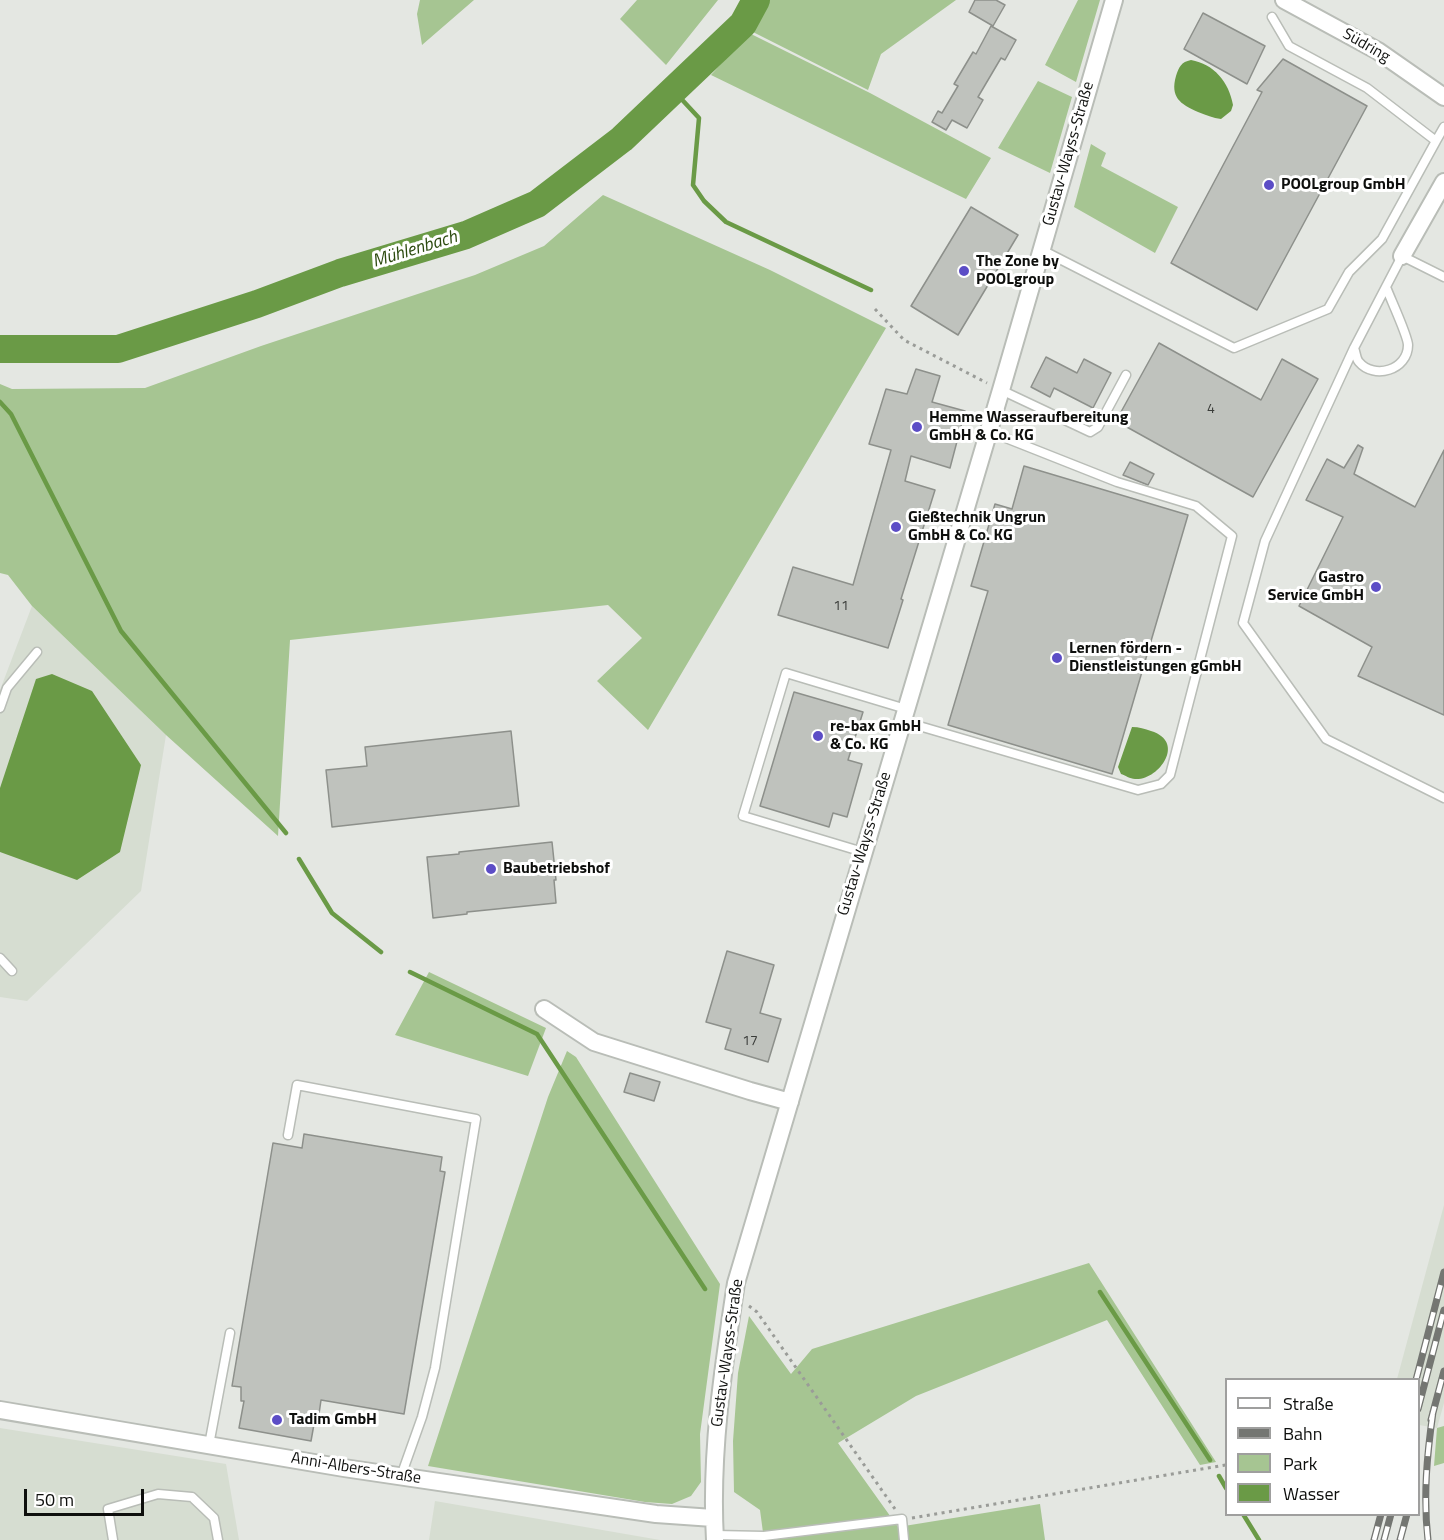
<!DOCTYPE html>
<html>
<head>
<meta charset="utf-8">
<style>
  body { margin:0 }
  #map { position:relative; width:1444px; height:1540px; overflow:hidden; background:#e4e7e2; font-family:"Titillium Web",sans-serif }
  canvas { display:block }
  .legend { position:absolute; left:1225px; top:1378px; width:195px; height:138px; box-sizing:border-box; background:#fff; border:2px solid #9f9f9e; margin:0; padding:8px 10px; list-style:none; font-size:18px; color:#0e0f0d }
  .legend li { display:flex; align-items:center; gap:12px; height:30px }
  .legend b { width:30px; border:2px solid #9f9f9e }
  .scale { position:absolute; left:24px; top:1489px; width:120px; height:27px; box-sizing:border-box; border:3px solid #0e0f0d; border-top:0; padding-left:8px; font-size:18px; line-height:21px; white-space:nowrap; color:#0e0f0d; -webkit-text-stroke:4px #fff; paint-order:stroke }
</style>
</head>
<body>
<div id="map">
<canvas width="1444" height="1540"></canvas>
<ul class="legend">
<li><b style="height:8px;background:#fff"></b>Straße</li>
<li><b style="height:8px;background:#747672"></b>Bahn</li>
<li><b style="height:16px;background:#a6c592"></b>Park</li>
<li><b style="height:16px;background:#6a9a46"></b>Wasser</li>
</ul>
<div class="scale">50 m</div>
</div>
<script>
const ctx = document.querySelector('canvas').getContext('2d');
ctx.lineJoin = 'round';
function fillPath(path, color) { ctx.fillStyle = color; ctx.fill(path, 'evenodd'); }
function stroke(path, color, width, dash) { ctx.strokeStyle = color; ctx.lineWidth = width; ctx.lineCap = dash ? 'butt' : 'round'; ctx.setLineDash(dash || []); ctx.stroke(path); }
function drawText(font, color, halo, rows, align = 'center') {
  ctx.font = font + ' "Titillium Web",sans-serif'; ctx.lineWidth = 6; ctx.setLineDash([]); ctx.textBaseline = 'middle'; ctx.strokeStyle = halo; ctx.fillStyle = color; for (const [text, x, y, turn = 0] of rows) {
    ctx.save(); ctx.translate(x, y); ctx.rotate((+turn || 0) * Math.PI / 180); ctx.textAlign = isNaN(turn) ? turn : align; if (halo) ctx.strokeText(text, 0, 0); ctx.fillText(text, 0, 0); ctx.restore();
  }
}
fillPath(new Path2D(`
  M32 606 166 735 141 891 27 1001 0 997V690Z
  M1444 1205V1403L1437 1428 1419 1425 1418 1380 1397 1379Z
  M0 1428 226 1464 239 1540H0Z
  M435 1501 660 1540H429Z`), '#d6ddd1');
fillPath(new Path2D(`
  M420 0H474L422 45 417 14Z
  M637 0H718L666 65 620 19Z
  M761 0H956L881 54 868 90 747 29Z
  M1078 0H1100L1076 82 1045 65Z
  M749 33 870 93 991 158 966 199 711 75Z
  M1038 81 1072 97 1050 173 998 148Z
  M1091 144 1106 153 1101 166 1178 207 1155 253 1074 207Z
  M603 195 770 270 886 328 648 730 597 681 642 638 608 605 290 640 278 836 166 735 32 606 8 575 0 573V384L12 389 145 388 261 346 475 275 544 246Z
  M429 972 546 1028 528 1076 395 1035Z
  M567 1051 576 1057 720 1284 700 1434 701 1482 691 1496 672 1504 645 1502 428 1466 548 1097Z
  M1089 1263 1216 1462 1200 1465 1107 1320 916 1396 838 1443 898 1527 1040 1504 1045 1540H764L760 1510 734 1492 733 1441 738 1373 749 1316 791 1374 812 1349Z
  M1444 1426V1463L1434 1466 1437 1428Z`), '#a6c592');
fillPath(new Path2D(`
  M1191 60C1214 64 1229 82 1233 105L1231 111 1221 119C1213 118 1206 115 1198 112 1180 104 1170 97 1176 76 1179 67 1181 62 1191 60Z
  M52 674 92 691 141 765 120 852 77 880 0 852V788L36 679Z
  M1132 727C1139 727 1145 729 1151 731 1187 742 1158 781 1135 779 1130 779 1125 775 1121 774L1118 767Z`), '#6a9a46');
stroke(new Path2D(`
  M673 90 699 118 693 185 704 201 726 222 871 290
  M0 402 11 414 121 631 286 833
  M299 859 332 913 381 952
  M410 972 537 1034 705 1289
  M1100 1292 1210 1460
  M1219 1476 1226 1488
  M1243 1514 1259 1540`), '#6a9a46', 4.5);
stroke(new Path2D(`
  M0 349H118L257 304 340 273 466 235 537 204 622 139 743 24 756 0`), '#6a9a46', 28);
const building = new Path2D(`
  M975 0H996L1005 5 993 26 969 12Z
  M1203 13 1265 46 1247 84 1184 49Z
  M991 26 1016 40 1005 60 1001 58 978 97 983 100 967 128 952 120 946 130 932 122 938 111 942 113 958 86 954 84 973 52 976 54Z
  M1283 59 1367 106 1257 310 1171 263 1262 92 1257 90Z
  M971 207 1018 235 958 335 911 306Z
  M1159 343 1261 400 1282 359 1318 379 1253 497 1116 421Z
  M1046 357 1077 373 1084 359 1111 373 1093 408 1054 388 1050 397 1031 387Z
  M916 369 940 376 932 402 965 411 950 468 911 456 905 481 935 490 901 599 903 600 888 648 778 615 793 567 853 585 891 450 869 444 886 389 907 394Z
  M1358 445 1363 448 1354 474 1415 507 1444 450V715L1358 676 1372 647 1299 606 1343 517 1306 500 1327 459 1344 468Z
  M1130 462 1154 474 1148 485 1123 475Z
  M1024 466 1188 515 1112 774 948 725 988 591 971 586 995 504 1012 509Z
  M794 692 863 712 848 760 862 764 847 817 833 813 829 827 760 806Z
  M511 731 519 806 332 827 326 770 367 766 365 747Z
  M552 842 556 880H554L556 903 467 912V914L433 918 427 857 459 854V852Z
  M727 951 774 965 760 1013 781 1019 768 1062 725 1049 731 1029 706 1022Z
  M630 1073 660 1082 654 1101 624 1092Z
  M304 1134 442 1157 440 1171 445 1172 404 1414 321 1400 319 1414 316 1413 311 1441 239 1428 244 1401H241V1387L232 1386 273 1143 302 1148Z`);
fillPath(building, '#bfc2bd');
stroke(building, '#8d908b', 1.5);
const lane = new Path2D(`
  M1272 17 1289 46 1367 88 1436 141 1444 127
  M1042 250 1234 348 1328 309 1349 272 1382 239 1436 141
  M1386 287C1390 298 1408 336 1408 345 1408 370 1374 380 1359 362 1356 359 1356 353 1354 348L1402 256 1444 277
  M1354 348 1265 541 1243 623 1326 739 1444 798
  M1001 390 1090 432 1098 427 1126 375
  M0 708 7 688 37 652
  M902 721 1138 790 1161 784 1170 775 1232 536 1196 506 1117 482 988 431
  M863 852 743 816 786 673 906 709
  M0 958 12 971
  M288 1135 297 1085 476 1119 435 1368 422 1417 401 1476
  M209 1445 230 1333
  M715 1535 764 1536 902 1519 904 1540
  M113 1540 108 1509 158 1494 192 1497 214 1518 218 1540`);
const street = new Path2D(`
  M1284 0 1378 51 1444 97
  M1402 256 1444 182
  M544 1009 594 1042 750 1091 790 1102
  M0 1410 344 1468 656 1514 713 1518
  M715 1540C710 1454 723 1368 736 1283L1001 390 1114 0`);
stroke(lane, '#b9bdb7', 11);
stroke(street, '#b9bdb7', 20);
stroke(new Path2D(`
  M875 309 904 340 987 383
  M749 1306 757 1312 895 1509
  M912 1518 1226 1465`), '#9a9c98', 3, [3, 4.5]);
stroke(lane, '#fff', 8);
stroke(street, '#fff', 16);
const rail = new Path2D(`
  M1416 1380 1444 1272
  M1418 1409 1444 1310
  M1431 1420 1444 1371
  M1374 1540 1381 1514
  M1384 1540 1391 1514
  M1400 1540 1407 1514
  M1428 1540C1423 1496 1427 1455 1433 1412`);
stroke(rail, '#747672', 7);
stroke(rail, '#fff', 4.5, [14]);
for (const [x, y, r, color] of [
  [1269,185,6,"#5c4dc6"],
  [964,271,6,"#5c4dc6"],
  [917,427,6,"#5c4dc6"],
  [896,527,6,"#5c4dc6"],
  [1376,587,6,"#5c4dc6"],
  [1057,658,6,"#5c4dc6"],
  [818,736,6,"#5c4dc6"],
  [491,869,6,"#5c4dc6"],
  [277,1420,6,"#5c4dc6"]
]) { const dot = new Path2D(); dot.arc(x, y, r, 0, 2 * Math.PI); ctx.fillStyle = color; ctx.fill(dot); stroke(dot, '#fff', 2); }
drawText('14px', '#3a3c39', null, [
  ["4",1211,410],
  ["11",841,607],
  ["17",750,1042]
]);
drawText('16px', '#0e0f0d', '#fff', [
  ["Südring",1366,46,30],
  ["Gustav-Wayss-Straße",1069,154,-74],
  ["Gustav-Wayss-Straße",865,844,-73],
  ["Gustav-Wayss-Straße",728,1353,-82],
  ["Anni-Albers-Straße",356,1469,9]
]);
drawText('bold 16px', '#0e0f0d', '#fff', [
  ["POOLgroup GmbH",1281,185],
  ["The Zone by",976,262],
  ["POOLgroup",976,280],
  ["Hemme Wasseraufbereitung",929,418],
  ["GmbH & Co. KG",929,436],
  ["Gießtechnik Ungrun",908,518],
  ["GmbH & Co. KG",908,536],
  ["Gastro",1364,578,"right"],
  ["Service GmbH",1364,596,"right"],
  ["Lernen fördern -",1069,649],
  ["Dienstleistungen gGmbH",1069,667],
  ["re-bax GmbH",830,727],
  ["& Co. KG",830,745],
  ["Baubetriebshof",503,869],
  ["Tadim GmbH",289,1420]
], 'left');
drawText('italic 18px', '#2a490d', '#fff', [
  ["Mühlenbach",415,250,-17]
]);
</script>
</body>
</html>
